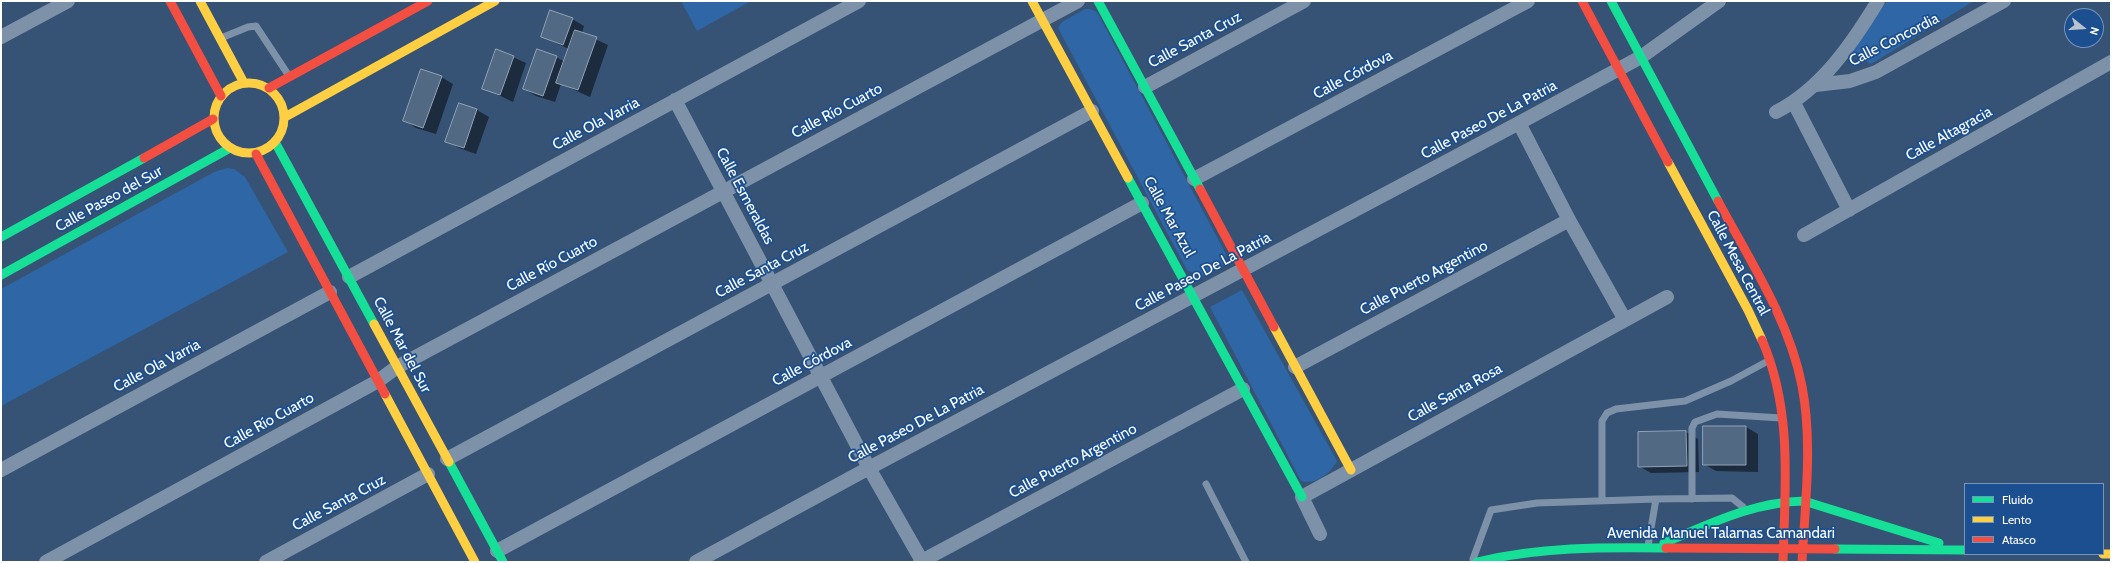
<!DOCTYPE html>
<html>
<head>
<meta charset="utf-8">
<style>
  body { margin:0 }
  #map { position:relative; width:2112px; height:563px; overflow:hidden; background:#365274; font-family:Cabin,sans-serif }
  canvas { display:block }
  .frame { position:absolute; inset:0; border:2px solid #fff; pointer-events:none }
  .legend { position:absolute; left:1964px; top:483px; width:140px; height:72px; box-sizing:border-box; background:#1b4f8f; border:1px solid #7695bc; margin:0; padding:5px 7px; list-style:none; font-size:12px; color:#fff }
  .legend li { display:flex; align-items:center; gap:8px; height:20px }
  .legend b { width:20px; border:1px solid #7695bc }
  .north { position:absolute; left:2064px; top:8px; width:40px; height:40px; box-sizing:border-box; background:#1b4f8f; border:1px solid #7695bc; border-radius:50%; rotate:107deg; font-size:11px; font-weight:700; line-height:16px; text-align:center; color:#fff }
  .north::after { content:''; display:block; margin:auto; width:14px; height:18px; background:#b9c2ce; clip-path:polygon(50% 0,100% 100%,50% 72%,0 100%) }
</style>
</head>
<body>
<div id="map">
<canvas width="2112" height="563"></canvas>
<div class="frame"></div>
<ul class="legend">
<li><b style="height:5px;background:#16e098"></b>Fluido</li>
<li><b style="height:5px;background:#ffcf43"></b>Lento</li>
<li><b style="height:5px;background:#f24e42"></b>Atasco</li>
</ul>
<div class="north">N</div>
</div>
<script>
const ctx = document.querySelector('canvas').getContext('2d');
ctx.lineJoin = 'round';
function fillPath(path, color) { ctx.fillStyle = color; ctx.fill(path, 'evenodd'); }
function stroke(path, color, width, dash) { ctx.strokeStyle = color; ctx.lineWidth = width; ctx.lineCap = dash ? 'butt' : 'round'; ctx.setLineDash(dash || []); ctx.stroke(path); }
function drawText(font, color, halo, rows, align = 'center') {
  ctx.font = font + ' Cabin,sans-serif'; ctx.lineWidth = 3.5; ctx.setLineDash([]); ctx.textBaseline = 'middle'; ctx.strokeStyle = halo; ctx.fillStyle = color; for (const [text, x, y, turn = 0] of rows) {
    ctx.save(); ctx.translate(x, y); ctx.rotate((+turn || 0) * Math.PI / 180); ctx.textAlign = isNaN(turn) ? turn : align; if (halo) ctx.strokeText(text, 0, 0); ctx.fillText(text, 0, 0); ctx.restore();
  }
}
fillPath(new Path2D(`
  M681 1H751L697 31Z
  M1887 1H1974L1871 64 1850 52Z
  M1085 9H1090L1097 12 1226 254 1225 264 1201 277 1187 270 1058 28 1062 22Z
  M227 168 234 169 245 177 288 252 1 406V289L214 172Z
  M1242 290 1337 461C1330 474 1316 485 1301 481L1210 307Z`), '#2f66a5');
fillPath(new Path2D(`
  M572 19 584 26 582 33 608 45 590 97 561 84 555 102 536 96 524 89 556 57 565 62 569 49 542 37Z
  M497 50 526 63 513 102 484 88Z
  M441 77 453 84 436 134 416 128 404 120Z
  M460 104 477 110 489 117 476 154 459 148 447 141Z
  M1704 427H1746L1758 434V472L1716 471 1704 464Z
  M1686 432 1698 439 1699 472 1651 473 1639 466V433Z`), '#0007');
const building = new Path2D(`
  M550 10 573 18 563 45 541 37Z
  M575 30 597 37 578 90 556 83Z
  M496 49 514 56 500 95 482 89Z
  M537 49 557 56 543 96 523 89Z
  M421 69 442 76 423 128 403 121Z
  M459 103 477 109 464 148 445 142Z
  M1703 426H1746V465H1703Z
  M1686 431 1687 466 1638 467V432Z`);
fillPath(building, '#526984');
stroke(building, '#92a2b6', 1);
stroke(new Path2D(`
  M221 38 248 27 256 26 289 76
  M1206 484 1246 562
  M1656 499 1732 498 1743 507
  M1692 499V428L1695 422 1717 414 1781 418
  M1602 500V421L1607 413 1616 409 1685 401 1731 381 1768 361
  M1473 559 1491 510 1537 503 1656 499 1648 546`), '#7d92a8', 7);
stroke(new Path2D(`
  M1 37 68 1
  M1816 85 1850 81 1876 72 2004 1
  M1145 87 1304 1
  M675 100 869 468 922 561
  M1794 103 1849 210
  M1776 112C1821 89 1852 44 1878 1
  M1519 123 1569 220 1625 320
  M1194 179 1528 1
  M1804 235 2111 62
  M349 277 859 1
  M1295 367 1569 220
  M447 459 1092 111
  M1 470 330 292
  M1320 534 1302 497 1667 297
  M497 551 1142 203
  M46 562 378 381 397 367 1078 1
  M266 562 428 474
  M696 562 869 468 1519 123 1641 57 1719 1
  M920 562 1243 389`), '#7d92a8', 14);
stroke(new Path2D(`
  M1098 1 1200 189
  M1611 1 1718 201
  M275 142 374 324
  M1128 178 1302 497
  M1 237 144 158
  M1 275 230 148
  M449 462 503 562
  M1664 543C1710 524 1753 502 1804 501L1939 543
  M1835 549 1965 550
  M1477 562C1539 547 1602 547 1666 548`), '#16e098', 9);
stroke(new Path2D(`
  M200 1 244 83
  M1032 1 1128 178
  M214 118a35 35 0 1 1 70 0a35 35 0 1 1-70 0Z
  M285 117 495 1
  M1668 162 1748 310 1762 340
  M374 324 449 462
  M1274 327 1351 470
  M385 394 475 562
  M2103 554H2111`), '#ffcf43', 9);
stroke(new Path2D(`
  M170 1 221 96
  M1582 1 1668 162
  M269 88 428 1
  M256 154 385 394
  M144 158 213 119
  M1200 189 1274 327
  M1718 201C1749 259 1789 319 1802 386 1813 443 1805 504 1802 562
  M1762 340C1793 411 1785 487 1783 562
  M1666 548 1835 549`), '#f24e42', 9);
drawText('15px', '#fff', '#1b4f8f', [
  ["Calle Santa Cruz",1195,40,-28],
  ["Calle Concordia",1894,40,-27],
  ["Calle Córdova",1353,75,-28],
  ["Calle Río Cuarto",837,111,-28],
  ["Calle Paseo De La Patria",1489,120,-28],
  ["Calle Ola Varria",596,124,-28],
  ["Calle Altagracia",1949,134,-29],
  ["Calle Esmeraldas",745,196,62],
  ["Calle Paseo del Sur",109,199,-29],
  ["Calle Mar Azul",1169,217,61],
  ["Calle Mesa Central",1738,263,62],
  ["Calle Río Cuarto",552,264,-28],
  ["Calle Santa Cruz",762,270,-28],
  ["Calle Paseo De La Patria",1203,272,-28],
  ["Calle Puerto Argentino",1424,278,-28],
  ["Calle Mar del Sur",402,345,62],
  ["Calle Córdova",812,362,-28],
  ["Calle Ola Varria",157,366,-28],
  ["Calle Santa Rosa",1455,393,-29],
  ["Calle Río Cuarto",269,421,-29],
  ["Calle Paseo De La Patria",916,424,-28],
  ["Calle Puerto Argentino",1073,461,-28],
  ["Calle Santa Cruz",339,503,-28],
  ["Avenida Manuel Talamas Camandari",1721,534]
]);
</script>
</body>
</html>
